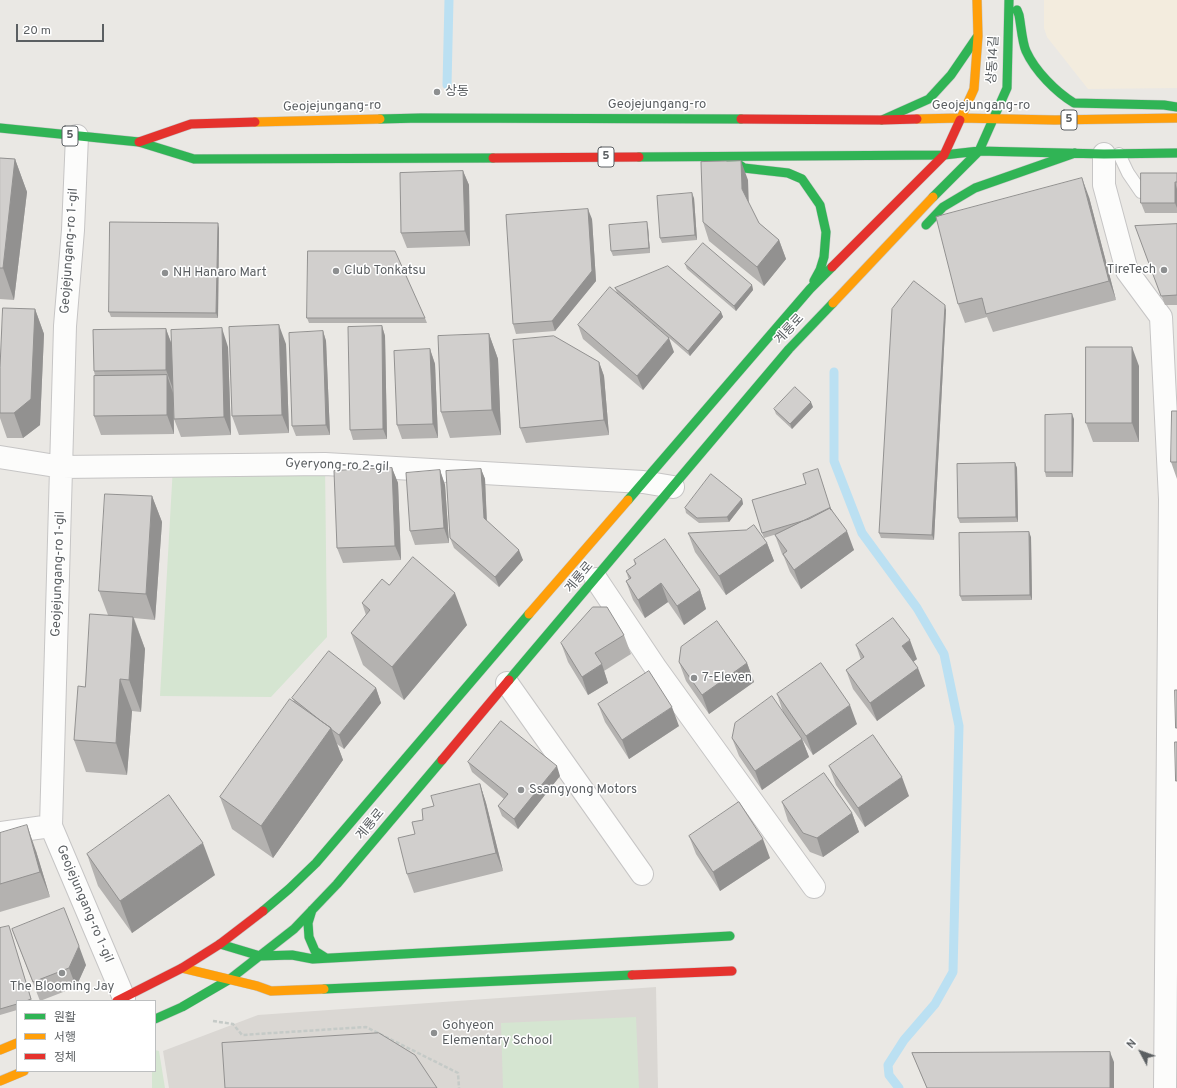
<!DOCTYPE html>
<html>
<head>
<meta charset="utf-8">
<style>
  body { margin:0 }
  #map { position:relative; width:1177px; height:1088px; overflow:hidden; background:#eae8e4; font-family:Overpass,"Noto Sans KR",sans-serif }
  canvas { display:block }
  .legend { position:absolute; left:16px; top:1000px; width:140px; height:72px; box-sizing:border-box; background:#fff; border:1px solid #bdbfc0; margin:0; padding:5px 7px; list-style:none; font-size:12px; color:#5b5f62 }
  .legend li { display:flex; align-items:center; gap:8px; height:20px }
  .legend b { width:20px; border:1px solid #bdbfc0 }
  .north { position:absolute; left:1121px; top:1032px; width:40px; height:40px; -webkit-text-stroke:3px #fff; paint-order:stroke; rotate:311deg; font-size:11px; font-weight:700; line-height:16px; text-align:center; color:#5b5f62 }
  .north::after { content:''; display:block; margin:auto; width:14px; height:18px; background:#5b5f62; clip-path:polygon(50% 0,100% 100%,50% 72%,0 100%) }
  .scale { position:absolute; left:16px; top:24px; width:88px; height:18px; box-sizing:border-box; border:2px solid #5b5f62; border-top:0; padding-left:5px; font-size:12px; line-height:14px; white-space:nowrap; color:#5b5f62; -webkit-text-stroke:3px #fff; paint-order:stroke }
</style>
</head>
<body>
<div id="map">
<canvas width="1177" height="1088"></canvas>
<ul class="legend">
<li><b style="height:5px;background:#30b455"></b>원활</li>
<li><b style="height:5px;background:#ff9f0a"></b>서행</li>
<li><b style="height:5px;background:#e5322d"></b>정체</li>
</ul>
<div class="north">N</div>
<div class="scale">20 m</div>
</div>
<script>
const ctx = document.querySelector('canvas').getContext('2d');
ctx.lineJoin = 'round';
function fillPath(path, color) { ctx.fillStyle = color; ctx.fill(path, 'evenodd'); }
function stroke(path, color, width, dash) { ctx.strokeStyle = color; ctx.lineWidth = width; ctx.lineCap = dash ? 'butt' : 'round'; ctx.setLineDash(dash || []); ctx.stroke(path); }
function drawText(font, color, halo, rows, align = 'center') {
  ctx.font = font + ' Overpass,"Noto Sans KR",sans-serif'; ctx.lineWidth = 3; ctx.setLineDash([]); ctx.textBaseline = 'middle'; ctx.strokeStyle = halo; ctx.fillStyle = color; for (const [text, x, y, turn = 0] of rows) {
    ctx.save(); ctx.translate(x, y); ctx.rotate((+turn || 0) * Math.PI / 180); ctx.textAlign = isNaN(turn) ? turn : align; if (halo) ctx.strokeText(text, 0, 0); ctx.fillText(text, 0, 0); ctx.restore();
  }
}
fillPath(new Path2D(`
  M1044 0H1177V88L1088 89 1047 37 1044 28Z`), '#f3ecde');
fillPath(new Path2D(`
  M656 987 658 1088H169L163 1051 258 1015Z`), '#dad7d3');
fillPath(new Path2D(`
  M325 464 327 637 271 697 160 696 173 466Z
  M636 1017 639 1088H503L501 1023Z
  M155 1050 159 1051 165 1088H152V1071H155Z`), '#d5e5d1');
stroke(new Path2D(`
  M447 85 449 0
  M834 372V461L862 533 917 608 944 654 959 726 953 972 935 1004 904 1040 888 1065 889 1075 899 1088`), '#bbe0f2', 9);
const lane = new Path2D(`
  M1119 154 1128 173 1141 192 1177 191`);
const street = new Path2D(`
  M77 136 73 230 65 326 51 826 124 998
  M1104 154V185L1127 271 1161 317 1170 499 1165 1088
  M0 457 62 467 325 464 643 482 673 487
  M596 579 655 667 814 887
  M507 683 642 874
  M0 833 51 826`);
const fast = new Path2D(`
  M1017 10 1019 15C1021 25 1022 42 1026 51 1035 71 1056 92 1074 103L1164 105 1177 107
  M380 119 421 118 741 119
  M882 120 929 99 951 75 977 37
  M0 128 139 142 194 159 493 158
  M639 157 944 155 979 151 1104 154 1177 153
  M728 157 744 168 788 173 802 179 820 205 826 232 824 257 820 270 814 281
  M933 197 979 151 1007 88 1009 0
  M926 225 943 207 975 188 1075 153
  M628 500 810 289 832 267
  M509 680 789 349 833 303
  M312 910 308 923 309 937 315 951 326 958
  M263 911 289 889 316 863 529 614
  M220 944 260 956 292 955 313 959 730 936
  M324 989 632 975
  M155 1019 182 1007 230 979 294 929 337 884 442 760`);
const slow = new Path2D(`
  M917 119 960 118 1055 120 1177 118
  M960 120 974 89 978 36 977 0
  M255 122 380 119
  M833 303 933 197
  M529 614 628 500
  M182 968 257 986 271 991 324 989
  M0 1050 17 1043
  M0 1081 24 1071`);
const jam = new Path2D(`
  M741 119 882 120 917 119
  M139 142 191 124 255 122
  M493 158 639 157
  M832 267 944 155 960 120
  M442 760 509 680
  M632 975 732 971
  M117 1001 182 968 220 944 263 911`);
stroke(lane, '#c6c5c5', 14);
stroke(street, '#c6c5c5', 24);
stroke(fast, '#c5c5c5', 10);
stroke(slow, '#c5c5c5', 10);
stroke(jam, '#c5c5c5', 10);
stroke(new Path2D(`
  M213 1021 233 1024 242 1035 366 1027 458 1073 459 1088`), '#c5cac7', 2.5, [4, 2]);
stroke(lane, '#fcfcfb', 12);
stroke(street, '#fcfcfb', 22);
stroke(fast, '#30b455', 9);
stroke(slow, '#ff9f0a', 9);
stroke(jam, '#e5322d', 9);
fillPath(new Path2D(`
  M0 158 15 159 27 192 14 300 0 299Z
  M463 171 469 185 470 246 407 248 401 233Z
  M1177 173V213H1145L1141 203Z
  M748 180V202L759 223 779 240 786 259 764 286 709 241 703 222Z
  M1089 197 1116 300 993 332 987 317 965 323 958 304Z
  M694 198 697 240 662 243 660 238Z
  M592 219 596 281 555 331 516 334 513 324Z
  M1177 224V305H1165L1135 226Z
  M648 227 650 253 613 256 611 251Z
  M219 228 218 318 111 317 109 312Z
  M685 264 752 285 753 290 736 311 687 269Z
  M615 288 721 312 723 317 690 356 617 293Z
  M35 309 44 334 40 425 23 438H7L0 418V368Z
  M946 310 934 540 881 538 879 533Z
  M307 318H425L427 323H309Z
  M578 325 674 352 643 390 583 339Z
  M382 326 385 336 387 439 353 440 350 430Z
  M166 329 172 345 228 347 231 435 181 437 174 419V404V434L101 435 94 416 95 376 94 371Z
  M323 331 326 341 330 435 296 436 292 426Z
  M489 334 498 359 501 435 450 438 441 412Z
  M286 344 289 433 239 435 232 416Z
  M430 349 435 364 438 438 402 439 397 425Z
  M599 362 604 376 609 435 526 443 520 428Z
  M1139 366V442H1093L1086 423Z
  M813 407 792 429 776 414 774 409Z
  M1177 411V479L1171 462Z
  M1074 419 1073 477H1046L1045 472Z
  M1015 463 1017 468 1018 522 960 523 958 518Z
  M392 468 398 483 401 560 343 563 337 548Z
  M481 469 485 479 487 521 523 560 499 587 454 548 450 538Z
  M440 470 445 485 449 543 415 545 410 531Z
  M806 484 832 510 854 550 801 589 790 572 784 557 782 554 775 535 777 534 764 538 762 533Z
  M152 496 162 522 155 620 134 618 145 649 141 712 132 711 127 775 86 772 74 740 85 687 108 615 99 591Z
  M742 499 743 504 729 522 699 523 686 513 685 508Z
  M688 533 767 543 774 561 726 595 695 552Z
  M1031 537 1032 600 962 601 960 596Z
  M634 560 700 590 706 609 684 625 668 602 645 618 633 600 626 581 629 580 626 571 635 565Z
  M389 585 467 625 404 700 363 665 351 633 366 615 362 603Z
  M624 635 631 654 604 671 608 683 588 695 568 662 561 643Z
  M856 645 917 659 913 662 925 686 877 721 853 689 846 670 861 660Z
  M679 662 747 663 754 682 709 714 686 681Z
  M376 688 381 703 344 749 337 744 343 760 273 858 232 829 220 797 294 701 292 698Z
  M777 694 857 724 813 755 802 739 809 757 762 790 739 756 732 738 783 712Z
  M598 704 679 726 629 759 605 722Z
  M468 762 560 776 518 829 502 816 498 806 504 799 472 772Z
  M829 766 909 796 865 827 836 785Z
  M480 784 486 803 503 871 414 893 407 874 415 834 423 820 434 806Z
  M782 802 852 813 859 832 823 857 810 852 788 821Z
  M0 833 36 851 50 897 0 912Z
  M689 836 770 858 720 891 696 854Z
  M87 854 215 875 132 933 98 886Z
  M0 928 10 931 32 1001H17V1010L0 1015Z
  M12 929 86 965 76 987 40 1001Z
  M912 1053 1114 1062V1088H927Z`), '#b4b2b0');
fillPath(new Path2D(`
  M15 159 27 192 14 300 3 268Z
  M741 161 748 180 749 208 742 189Z
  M463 171 469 185 470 246 465 231Z
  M1082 178 1089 197 1116 300 1109 281Z
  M1175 182 1177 189V208L1175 203Z
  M692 193 694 198 697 240 695 235Z
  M588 209 592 219 596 281 555 331 552 321Z
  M647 222 648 227 650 253 649 248Z
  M218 223 219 228 218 318 216 313Z
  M779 240 786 259 764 286 757 267Z
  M752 285 753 290 736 311 734 306Z
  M945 305 946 310 934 540 932 535Z
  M35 309 44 334 40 425 23 438 14 413Z
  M721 312 723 317 690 356 688 351Z
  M279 325 286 344 289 433 282 415Z
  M382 326 385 336 387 439 383 429Z
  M222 328 228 347 231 435 224 417Z
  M166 329 173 348V389L166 370Z
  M323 331 326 341 330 435 326 425Z
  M489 334 498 359 501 435 492 410Z
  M669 338 674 352 643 390 637 376Z
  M1132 347 1139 366V442L1132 423Z
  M430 349 435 364 438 438 433 424Z
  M599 362 604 376 609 435 604 420Z
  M167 375 173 393 174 434 167 415Z
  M811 402 813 407 792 429 790 424Z
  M1072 414 1074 419 1073 477 1072 472Z
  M1015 463 1017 468 1018 522 1016 517Z
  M392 468 398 483 401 560 395 546Z
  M481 469 485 479 487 528 484 518Z
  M440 470 445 485 449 543 444 528Z
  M152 496 162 522 155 620 146 594Z
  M742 499 743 504 729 522 727 517Z
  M847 531 854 550 801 589 794 570Z
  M1029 532 1031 537 1032 600 1030 595Z
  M767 543 774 561 726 595 719 576Z
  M519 550 523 560 499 587 495 577Z
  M661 583 668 602 645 618 638 600Z
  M700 590 706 609 684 625 677 606Z
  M455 593 467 625 404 700 392 667Z
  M133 617 145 649 141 712 129 680Z
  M910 640 917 659 909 665 902 646Z
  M747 663 754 682 709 714 702 695Z
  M602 664 608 683 588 695 582 677Z
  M918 668 925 686 877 721 870 703Z
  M120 679 132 711 127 775 116 743Z
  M376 688 381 703 344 749 339 735Z
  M850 705 857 724 813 755 806 736Z
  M672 707 679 726 629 759 622 740Z
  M331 728 343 760 273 858 261 826Z
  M802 739 809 757 762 790 755 771Z
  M557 766 560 776 518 829 514 819Z
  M902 777 909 796 865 827 858 808Z
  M480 784 486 803 503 871 496 853Z
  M852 813 859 832 823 857 817 838Z
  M27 825 36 851 50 897 40 872Z
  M763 839 770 858 720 891 713 872Z
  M203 843 215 875 132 933 120 901Z
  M79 946 86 965 76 987 69 968Z
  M1110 1052 1114 1062V1088H1110Z`), '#929190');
const building = new Path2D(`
  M0 158 15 159 3 268H0Z
  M741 161 742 189 759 223 779 240 757 267 703 222 701 162Z
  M463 171 465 231 401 233 400 173Z
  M1141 173H1177V182H1175V203H1141Z
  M1082 178 1109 281 986 314 982 298 958 304 936 217Z
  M692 193 695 235 660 238 657 196Z
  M588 209 592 271 552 321 513 324 506 215Z
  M110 222 218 223 216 313 109 312Z
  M647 222 649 248 611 251 609 225Z
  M1177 224V295L1161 296 1135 226Z
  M703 243 752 285 734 306 685 264Z
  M308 251H395L425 318H307Z
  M668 266 721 312 688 351 615 288Z
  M914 281 945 305 932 535 879 533 892 309Z
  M610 287 669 338 637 376 578 325Z
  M3 308 35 309 31 399 14 413H0V368Z
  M279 325 282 415 232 416 229 327Z
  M382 326 383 429 350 430 348 327Z
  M222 328 224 417 174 419 171 330Z
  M166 329V370L94 371 93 330Z
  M323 331 326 425 292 426 289 333Z
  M489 334 492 410 441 412 438 336Z
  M554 336 599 362 604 420 520 428 513 340Z
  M1086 347H1132V423H1086Z
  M430 349 433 424 397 425 394 351Z
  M167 375V415L94 416V376Z
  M795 387 811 402 790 424 774 409Z
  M1172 411H1177V462H1171Z
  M1072 414V472H1045V415Z
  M1015 463 1016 517 958 518 957 464Z
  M392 468 395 546 337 548 334 471Z
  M481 469 484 518 519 550 495 577 450 538 446 471Z
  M818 469 831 510 830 508 809 519 762 533 752 500 806 484 803 474Z
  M440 470 444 528 410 531 406 473Z
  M711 474 742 499 727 517 697 518 685 508Z
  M105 494 152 496 146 594 99 591Z
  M830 508 847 531 794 570 783 554 787 551 775 535Z
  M754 525 767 543 719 576 688 533 746 530Z
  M1029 532 1030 595 960 596 959 533Z
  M665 539 700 590 677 606 661 583 638 600 626 581 631 578 626 571 636 564 634 560Z
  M413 557 455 593 392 667 351 633 370 610 362 603 382 579 389 585Z
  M593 607H607L624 635 595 653 602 664 582 677 561 643Z
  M90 614 133 617 129 680 120 679 116 743 74 740 78 686 85 687Z
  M893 618 910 640 902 646 918 668 870 703 846 670 864 657 856 645Z
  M717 621 747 663 702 695 679 662 681 647Z
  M329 651 376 688 339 735 331 729V728L321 721 292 698Z
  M821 663 850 705 806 736 777 694Z
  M649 671 672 707 622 740 598 704Z
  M1175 690H1177V728H1176Z
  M772 696 802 739 755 771 732 738 735 723Z
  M290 699 331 728 261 826 220 797Z
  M501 721 557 766 514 819 498 806 508 794 468 762Z
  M873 735 902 777 858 808 829 766Z
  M1175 742H1177V781H1176Z
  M824 773 852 813 817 838 803 833 782 802Z
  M480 784 496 853 407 874 398 838 415 834 412 822 423 820 422 809 434 806 431 796Z
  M169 795 203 843 120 901 87 854Z
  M739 802 763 839 713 872 689 836Z
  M27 825 40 872 0 884V833Z
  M64 908 79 946 69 968 33 982 12 929Z
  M9 926 31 999 26 1001H17V1004L0 1009V928Z
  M379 1033 415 1055 437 1088H225L222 1043Z
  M1110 1052V1088H927L912 1053Z`);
fillPath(building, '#d1cfcd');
stroke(building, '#929190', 1);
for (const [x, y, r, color] of [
  [437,92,4,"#8d8f90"],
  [1164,270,4,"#8d8f90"],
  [336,271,4,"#8d8f90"],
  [165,273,4,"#8d8f90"],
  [694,678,4,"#8d8f90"],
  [521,790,4,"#8d8f90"],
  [62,973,4,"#8d8f90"],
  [434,1033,4,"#8d8f90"]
]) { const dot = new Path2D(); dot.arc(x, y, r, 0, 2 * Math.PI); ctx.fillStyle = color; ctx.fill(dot); stroke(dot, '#fff', 1.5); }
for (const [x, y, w] of [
  [1069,120,16],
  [70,136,16],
  [606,157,16]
]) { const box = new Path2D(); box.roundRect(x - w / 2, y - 10, w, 20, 3); ctx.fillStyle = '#fff'; ctx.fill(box); stroke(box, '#5b5f62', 1); }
drawText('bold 12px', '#5b5f62', null, [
  ["5",1069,120],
  ["5",70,136],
  ["5",606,157]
]);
drawText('13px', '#5b5f62', '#fff', [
  ["상동14길",994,60,-87],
  ["Geojejungang-ro",657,105],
  ["Geojejungang-ro",981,106],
  ["Geojejungang-ro",332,107,-1],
  ["Geojejungang-ro 1-gil",70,251,-86],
  ["계룡로",790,330,-47],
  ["Gyeryong-ro 2-gil",337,466,2],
  ["Geojejungang-ro 1-gil",59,574,-88],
  ["계룡로",580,578,-50],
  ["계룡로",371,825,-50],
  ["Geojejungang-ro 1-gil",84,904,67]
]);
drawText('13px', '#5b5f62', '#fff', [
  ["상동",445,92],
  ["TireTech",1156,270,"right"],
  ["Club Tonkatsu",344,271],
  ["NH Hanaro Mart",173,273],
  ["7-Eleven",702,678],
  ["Ssangyong Motors",529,790],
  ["The Blooming Jay",62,987,"center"],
  ["Gohyeon",442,1026],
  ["Elementary School",442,1041]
], 'left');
</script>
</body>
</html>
